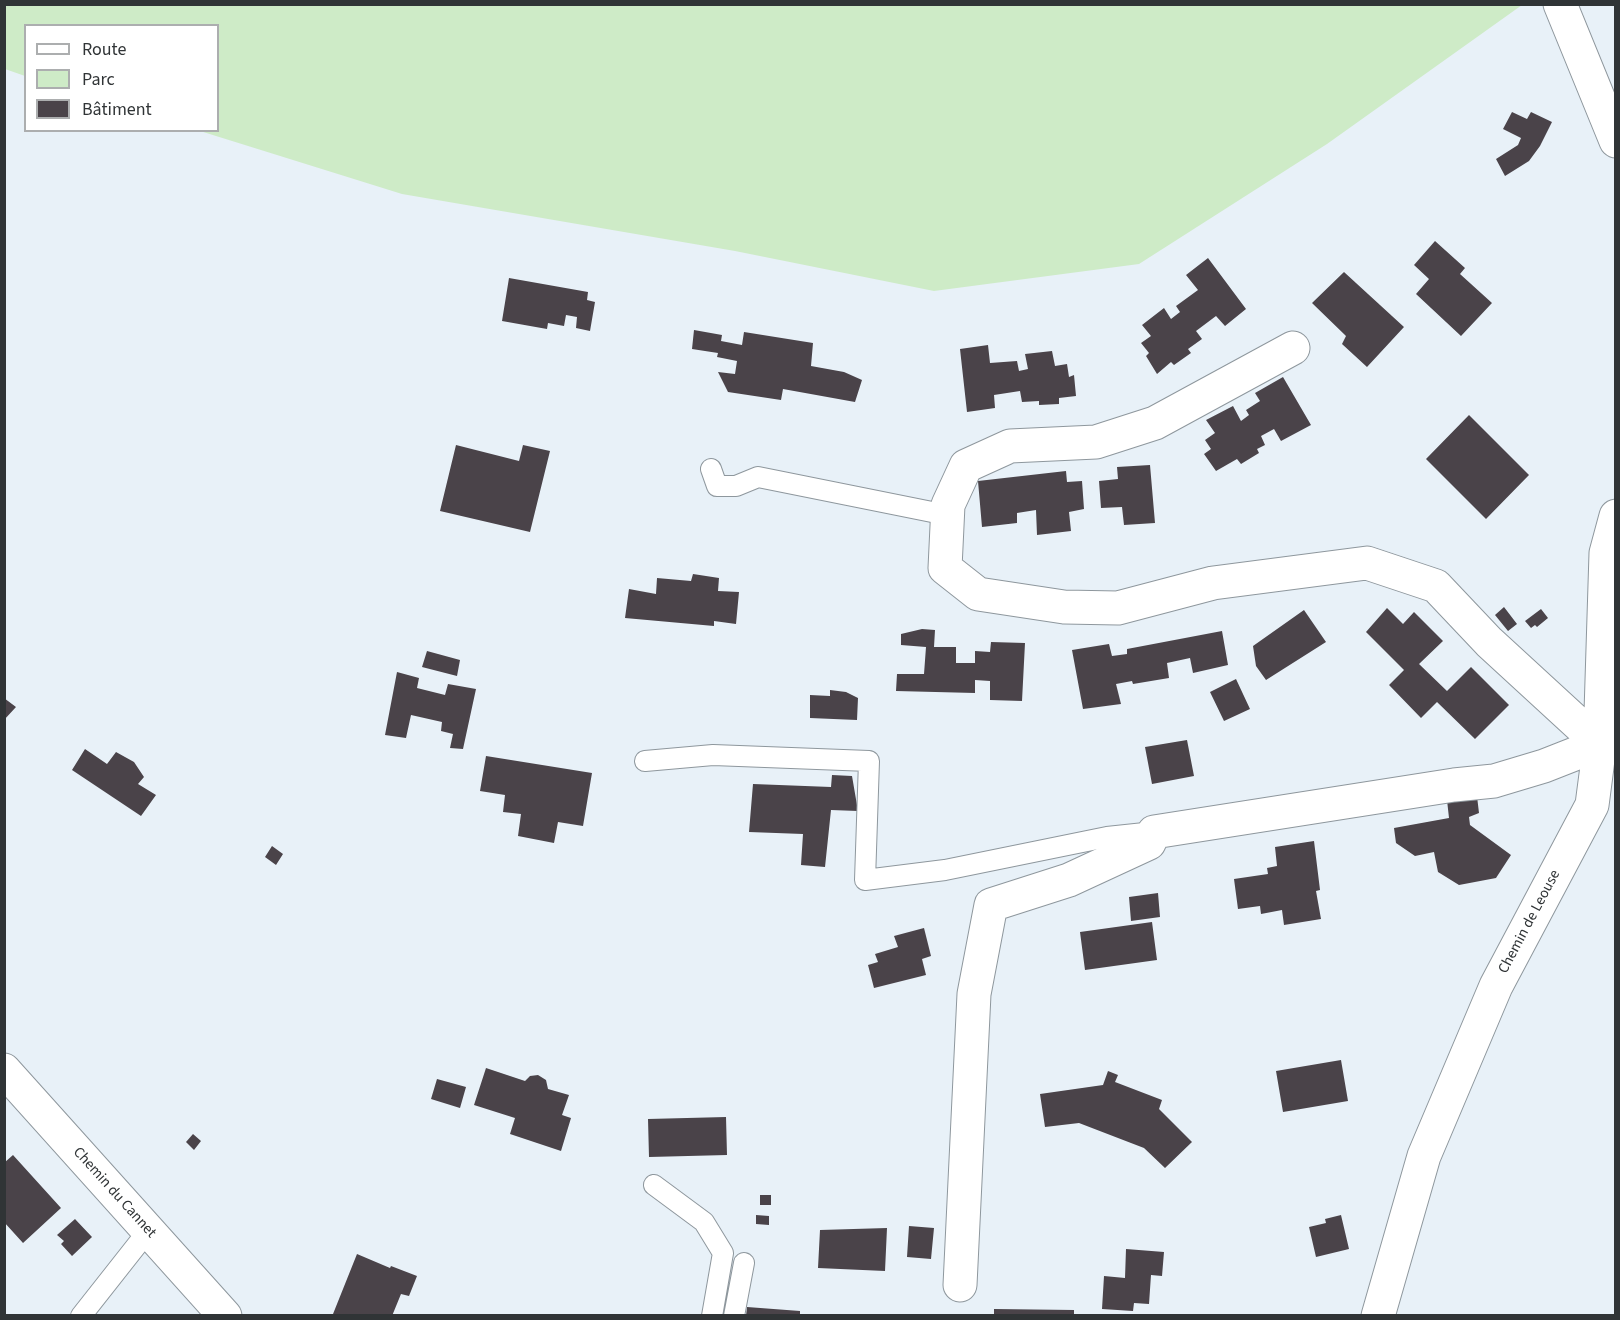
<!DOCTYPE html>
<html>
<head>
<meta charset="utf-8">
<style>
  body { margin:0 }
  #map { position:relative; width:1620px; height:1320px; overflow:hidden; background:#e8f1f8; font-family:"Source Sans 3",sans-serif }
  canvas { display:block }
  .frame { position:absolute; inset:0; border:6px solid #303436; pointer-events:none }
  .legend { position:absolute; left:24px; top:24px; width:195px; height:108px; box-sizing:border-box; background:#fff; border:2px solid #acaeaf; margin:0; padding:8px 10px; list-style:none; font-size:18px; color:#303436 }
  .legend li { display:flex; align-items:center; gap:12px; height:30px }
  .legend b { width:30px; border:2px solid #acaeaf }
</style>
</head>
<body>
<div id="map">
<canvas width="1620" height="1320"></canvas>
<div class="frame"></div>
<ul class="legend">
<li><b style="height:8px;background:#fff"></b>Route</li>
<li><b style="height:16px;background:#ceebc7"></b>Parc</li>
<li><b style="height:16px;background:#4a4349"></b>Bâtiment</li>
</ul>
</div>
<script>
const ctx = document.querySelector('canvas').getContext('2d');
ctx.lineJoin = 'round';
function fillPath(path, color) { ctx.fillStyle = color; ctx.fill(path, 'evenodd'); }
function stroke(path, color, width, dash) { ctx.strokeStyle = color; ctx.lineWidth = width; ctx.lineCap = dash ? 'butt' : 'round'; ctx.setLineDash(dash || []); ctx.stroke(path); }
function drawText(font, color, halo, rows, align = 'center') {
  ctx.font = font + ' "Source Sans 3",sans-serif'; ctx.lineWidth = 6; ctx.setLineDash([]); ctx.textBaseline = 'middle'; ctx.strokeStyle = halo; ctx.fillStyle = color; for (const [text, x, y, turn = 0] of rows) {
    ctx.save(); ctx.translate(x, y); ctx.rotate((+turn || 0) * Math.PI / 180); ctx.textAlign = isNaN(turn) ? turn : align; if (halo) ctx.strokeText(text, 0, 0); ctx.fillText(text, 0, 0); ctx.restore();
  }
}
fillPath(new Path2D(`
  M5 4H1522V5L1327 144 1139 264 934 291 735 251 402 194 200 131 218 130V26H26L25 76 5 69Z`), '#ceebc7');
fillPath(new Path2D(`
  M1512 112 1527 119 1531 112 1552 122 1540 146 1529 161 1505 176 1496 159 1518 145 1521 138 1503 129Z
  M1435 241 1465 268 1460 274 1492 303 1461 336 1416 294 1429 279 1414 265Z
  M1208 258 1246 309 1225 326 1216 316 1196 331 1202 339 1188 349 1191 353 1174 365 1171 362 1157 374 1146 356 1149 353 1141 343 1151 336 1142 325 1164 308 1171 319 1180 312 1176 306 1198 290 1186 275Z
  M1344 272 1404 327 1367 367 1342 344 1346 336 1312 303Z
  M509 278 588 292 587 300 595 302 590 331 576 328 577 317 566 315 564 326 548 323 547 329 502 321Z
  M694 330 722 335 721 341 742 345 744 332 813 343 811 366 844 372 862 380 855 402 783 389 781 400 728 392 718 372 735 374 737 361 717 357 718 353 692 349Z
  M988 345 990 363 1017 361 1019 371 1028 369 1025 354 1052 351 1055 366 1067 364 1069 377 1074 375 1076 396 1059 398V404L1039 405V401L1022 402 1020 391 994 395 995 408 967 412 960 349Z
  M1283 377 1311 425 1281 441 1274 429 1261 436 1265 445 1257 449 1259 453 1241 464 1237 459 1216 471 1204 454 1211 449 1205 440 1215 433 1206 420 1233 406 1241 421 1249 415 1246 410 1260 401 1255 393Z
  M1469 415 1529 475 1486 519 1426 459Z
  M456 445 519 461 523 445 550 451 530 532 440 511Z
  M1150 465 1155 523 1124 525 1122 507 1101 508 1099 481 1118 479 1117 467Z
  M1066 471 1067 482 1082 481 1084 509 1069 512 1071 531 1037 535 1036 510 1017 513V523L982 527 978 481Z
  M693 574 719 578 718 591 739 592 736 624 714 621V626L625 618 629 589 656 594 657 578 691 581Z
  M1504 607 1517 624 1508 631 1495 615Z
  M1387 608 1403 624 1414 612 1443 641 1419 664 1447 691 1471 667 1509 705 1475 739 1437 702 1421 718 1389 685 1404 670 1366 632Z
  M1541 609 1548 618 1537 627 1535 625 1531 628 1525 621Z
  M1304 610 1326 642 1266 680 1256 666 1253 646Z
  M922 629 935 630 934 647H956V663H975V651L990 652 991 642 1025 643 1022 701 990 700V681L975 680V693L896 691 897 674H924L926 647 901 645V634Z
  M1222 631 1228 665 1193 673 1190 658 1167 663 1169 678 1133 684 1132 681 1116 684 1121 704 1083 709 1072 650 1109 644 1112 656 1127 654V649Z
  M427 651 460 660 457 676 422 667Z
  M397 672 419 678 417 688 445 695 448 684 476 689 463 749 450 748 453 734 441 731 442 722 411 715 406 738 385 735Z
  M1236 679 1250 709 1224 721 1210 692Z
  M830 690 846 692 858 698 857 720 810 718V695L830 696Z
  M4 698 16 707 4 720Z
  M1187 740 1194 776 1152 784 1145 747Z
  M85 749 107 764 116 752 134 762 144 777 138 784 156 795 141 816 72 770Z
  M486 756 592 773 583 826 558 822 554 843 518 836 521 814 503 812 505 795 480 791Z
  M832 775 852 776 858 811 831 810 825 867 801 865 803 834 749 832 753 784 831 787Z
  M1476 788 1479 813 1469 817 1470 825 1511 855 1496 878 1459 885 1438 872 1434 852 1415 856 1396 843 1394 828 1449 818 1446 791Z
  M1314 841 1320 890 1316 891 1321 919 1284 925 1282 910 1261 914 1260 906 1238 909 1234 879 1268 874 1267 868 1277 866 1275 847Z
  M272 846 283 854 276 865 265 857Z
  M1158 893 1160 917 1131 921 1129 897Z
  M1152 922 1157 960 1085 970 1080 932Z
  M924 928 931 956 922 959 926 975 874 988 868 965 878 962 875 954 898 947 894 936Z
  M1341 1060 1348 1101 1283 1112 1276 1071Z
  M486 1068 525 1081 530 1076 538 1075 546 1080 548 1089 569 1095 562 1115 571 1118 561 1151 510 1134 515 1118 474 1105Z
  M1108 1071 1118 1075 1115 1082 1162 1100 1159 1109 1192 1142 1165 1168 1144 1148 1079 1123 1045 1127 1040 1094 1103 1085Z
  M437 1079 466 1087 460 1108 431 1099Z
  M726 1117 727 1155 649 1157 648 1119Z
  M193 1134 201 1141 194 1150 186 1142Z
  M13 1155 61 1208 23 1243 4 1222V1163Z
  M760 1195H771V1205H760Z
  M756 1215 769 1216V1225L756 1224Z
  M1341 1215 1349 1249 1316 1257 1309 1227 1326 1223 1325 1219Z
  M75 1219 92 1237 72 1256 61 1244 64 1241 57 1235Z
  M909 1226 934 1228 931 1259 907 1257Z
  M887 1228 885 1271 818 1268 820 1230Z
  M1126 1249 1164 1252 1162 1276 1151 1275 1149 1304 1134 1303 1133 1311 1102 1309 1104 1276 1125 1278Z
  M357 1254 390 1268 391 1266 417 1276 409 1296 401 1294 392 1316H337L333 1314Z
  M747 1307 800 1311V1316H746Z
  M994 1309 1074 1310V1316H994Z`), '#4a4349');
const lane = new Path2D(`
  M711 469 717 486H736L758 477 947 515
  M645 761 713 755 869 761 865 880 945 870 1107 837 1154 832
  M654 1185 704 1222 723 1253 712 1316
  M81 1316 148 1231
  M734 1316 744 1263`);
const street = new Path2D(`
  M1560 4 1616 141
  M4 1070 225 1316
  M960 1285 974 994 991 905 1069 880 1149 843 1154 832 1454 785 1494 781 1544 766 1600 744 1489 642 1436 586 1367 563 1213 583 1118 608 1064 607 978 594 945 568 948 505 966 466 1010 446 1096 442 1155 423 1293 348
  M1378 1316 1424 1156 1496 986 1592 805 1600 744 1606 553 1616 516`);
stroke(lane, '#8e979d', 22);
stroke(street, '#8e979d', 35);
stroke(lane, '#fff', 20);
stroke(street, '#fff', 33);
drawText('15px', '#303436', '#fff', [
  ["Chemin de Leouse",1530,922,-62],
  ["Chemin du Cannet",114,1193,48]
]);
</script>
</body>
</html>
